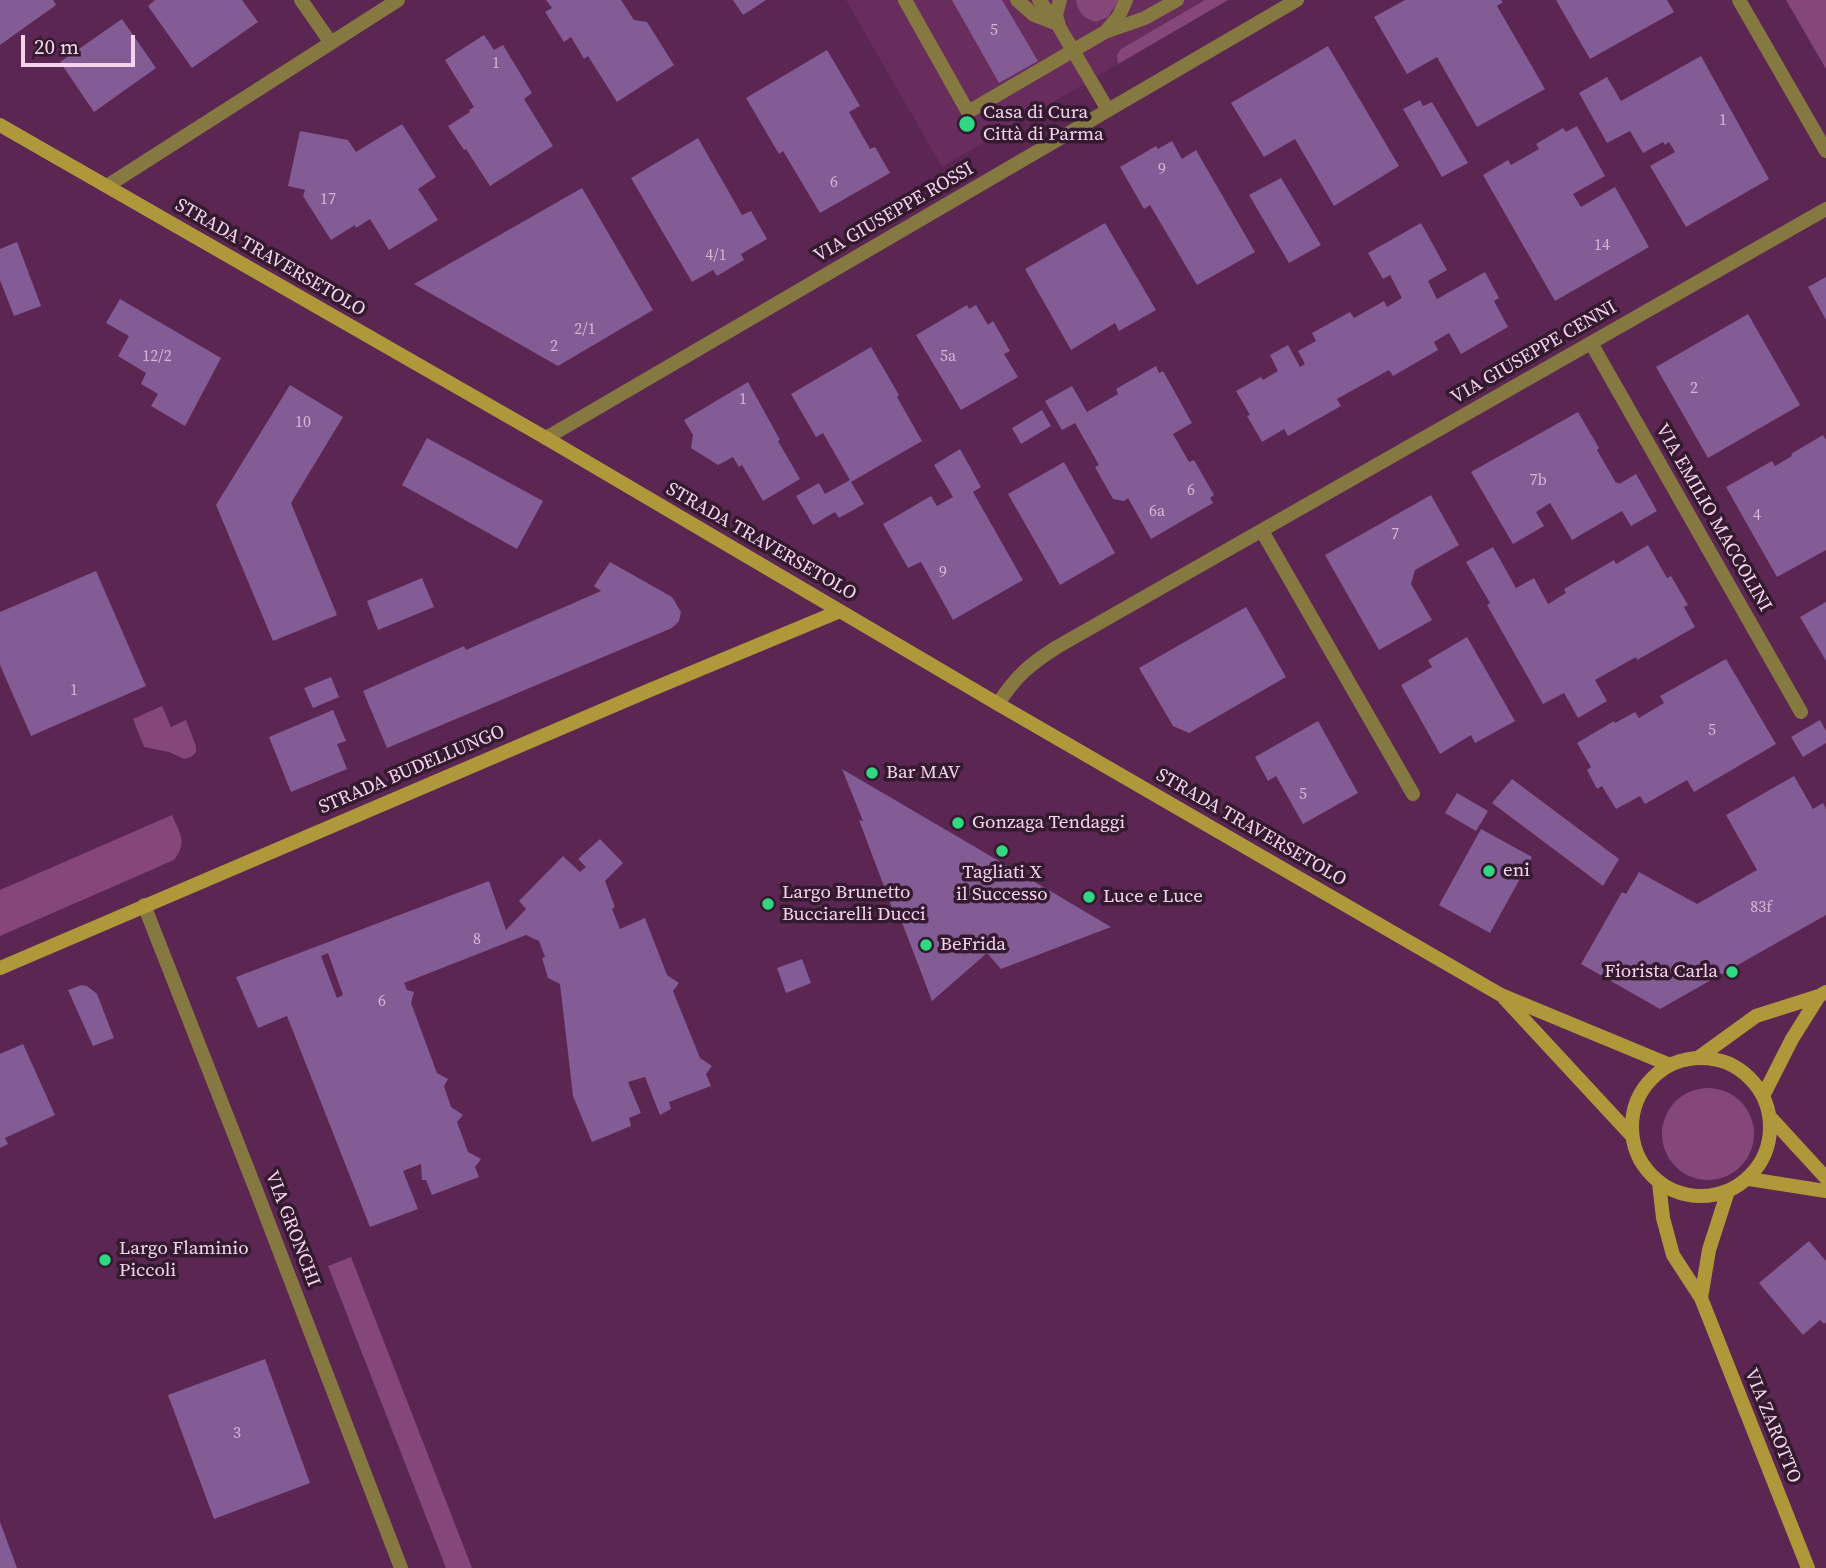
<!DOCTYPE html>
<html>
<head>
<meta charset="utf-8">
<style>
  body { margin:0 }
  #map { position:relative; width:1826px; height:1568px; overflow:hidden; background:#5b2652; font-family:"Source Serif 4",serif }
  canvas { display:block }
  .scale { position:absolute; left:21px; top:35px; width:114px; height:32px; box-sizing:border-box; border:4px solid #f5d3ec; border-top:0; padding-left:9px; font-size:21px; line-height:24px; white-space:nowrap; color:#f5d3ec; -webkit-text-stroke:5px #331a2e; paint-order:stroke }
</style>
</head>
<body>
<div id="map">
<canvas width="1826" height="1568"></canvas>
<div class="scale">20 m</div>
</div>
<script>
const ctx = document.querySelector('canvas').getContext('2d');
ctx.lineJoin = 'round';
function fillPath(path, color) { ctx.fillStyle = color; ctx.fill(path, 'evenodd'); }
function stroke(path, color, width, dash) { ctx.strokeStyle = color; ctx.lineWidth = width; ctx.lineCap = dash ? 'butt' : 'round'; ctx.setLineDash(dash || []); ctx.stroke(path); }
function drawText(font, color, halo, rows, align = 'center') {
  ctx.font = font + ' "Source Serif 4",serif'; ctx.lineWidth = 7; ctx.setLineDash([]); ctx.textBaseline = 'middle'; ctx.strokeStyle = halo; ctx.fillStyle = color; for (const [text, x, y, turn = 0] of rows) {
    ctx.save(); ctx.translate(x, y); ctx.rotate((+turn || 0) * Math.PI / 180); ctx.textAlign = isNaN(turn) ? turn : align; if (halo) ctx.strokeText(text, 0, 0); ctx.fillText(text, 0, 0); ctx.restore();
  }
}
fillPath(new Path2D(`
  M846 0H1228L942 167Z`), '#682c5d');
fillPath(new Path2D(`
  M1076 0H1119L1108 17 1096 22C1084 19 1078 12 1076 0Z
  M1205 0H1228L1118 64 1117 55 1121 49Z
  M1786 0H1826V69Z
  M162 706 171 727 186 720 196 746V752L191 757 184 759 169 752 144 747 133 719Z
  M172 815C180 834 188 842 174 860L0 936V890Z
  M1662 1134a46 46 0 1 1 92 0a46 46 0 1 1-92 0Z
  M351 1257 472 1568H446L328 1266Z`), '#854779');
fillPath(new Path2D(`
  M0 0H53L56 5 0 45Z
  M155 0H242L258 22 192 68 148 6Z
  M546 0H621L634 20 647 22 674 65 617 102 588 56 584 59 571 37 564 42 545 12 552 8Z
  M733 0H766L743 15Z
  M952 0H1002L1038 61 999 83Z
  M1405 0H1501L1503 2 1497 6 1545 89 1477 127 1437 57 1407 74 1374 17Z
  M1556 0H1667L1674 12 1590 59Z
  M122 19 156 68 94 112 60 62Z
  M484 35 494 50 503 45 532 93 524 99 553 146 490 186 466 149 464 150 448 126 470 112 469 110 474 107 445 60Z
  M1328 46 1399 166 1334 206 1295 139 1264 157 1231 103Z
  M827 50 860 106 849 112 870 149 875 147 890 173 820 213 783 151 779 154 746 98Z
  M1701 56 1769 179 1686 227 1650 166 1675 152 1669 142 1665 145 1663 142 1643 153 1630 131 1607 143 1579 93 1607 77 1621 101Z
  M1420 100 1423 106 1432 102 1468 163 1442 177 1403 109Z
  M402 124 436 177 418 189 438 220 389 250 370 219 356 228 355 225 331 240 303 196 305 190 288 186 300 131 348 140 356 152Z
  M1577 126 1605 176 1573 194 1581 207 1615 187 1649 247 1555 301 1483 175 1508 160 1511 165 1539 149 1536 144 1563 128 1566 132Z
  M698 138 742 215 751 211 767 239 741 254 744 260 717 276 713 270 692 282 631 178Z
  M1172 141 1182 159 1196 150 1255 252 1197 285 1150 205 1144 209 1120 167 1156 146 1158 149Z
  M1281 178 1321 245 1289 263 1249 195Z
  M582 188 653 310 558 366 414 284Z
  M1105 223 1156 310 1119 331 1115 323 1071 350 1025 269Z
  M1421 223 1447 270 1428 281 1437 299 1485 272 1499 298 1494 301 1508 327 1461 354 1449 333 1434 342 1438 350 1393 376 1389 370 1337 399 1341 406 1288 436 1284 429 1262 442 1247 416 1250 415 1236 391 1261 377 1263 380 1278 371 1270 355 1288 345 1300 367 1305 364 1298 351 1316 341 1312 333 1350 312 1354 318 1384 301 1387 307 1402 298 1390 275 1383 279 1368 253Z
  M17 242 41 306 14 316 0 280V249Z
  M1826 277V320L1808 287Z
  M120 299 221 358 185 426 151 406 158 394 141 384 146 373 118 356 129 336 106 323Z
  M967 305 969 309 976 305 988 325 993 321 1010 351 1004 354 1018 377 961 410 916 335Z
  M1748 314 1800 405 1708 458 1656 367Z
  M871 347 899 395 897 397 922 441 851 482 864 504 839 518 835 512 813 525 796 496 819 483 825 494 850 480 823 433 816 437 791 394Z
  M1156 366 1159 373 1163 371 1192 423 1173 434 1189 462 1194 460 1214 495 1210 498 1213 503 1151 539 1128 498 1124 501 1113 499 1095 467 1099 465 1075 423 1062 430 1045 401 1072 386 1087 412 1118 394 1116 389Z
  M748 382 780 440 778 441 800 479 763 501 742 465 739 467 733 457 718 465 691 448 693 435 684 420Z
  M290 385 343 417 291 503 337 615 273 641 216 505Z
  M1042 410 1051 426 1021 444 1012 428Z
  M1578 412 1599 448 1597 450 1616 483 1618 482 1619 484 1636 474 1657 511 1631 526 1622 511 1572 540 1550 503 1536 512 1544 526 1513 544 1471 472Z
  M1823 435 1826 440V550L1777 577 1726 487 1772 461 1775 466 1792 456 1791 454Z
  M427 438 543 501 517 549 402 485Z
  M960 449 981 487 973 492 1023 580 953 620 921 562 908 568 883 524 931 496 937 506 953 497 934 465Z
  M1064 462 1115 553 1060 585 1008 494Z
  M1431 495 1459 545 1415 570 1411 584 1432 620 1379 650 1325 555Z
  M1648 545 1667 578 1671 576 1688 605 1684 607 1695 627 1637 660 1636 657 1595 680 1607 701 1578 718 1564 693 1543 704 1487 605 1490 603 1466 562 1493 547 1516 588 1534 578 1548 604 1566 593 1564 589 1614 560 1616 564Z
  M610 562 672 597 681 612 679 621 672 628 387 748 363 691 464 646 466 650 601 591 594 586Z
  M96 571 146 686 31 736 0 665V612Z
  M422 578 434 607 378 630 367 601Z
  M1826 602V661L1800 617Z
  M1246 607 1286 677 1189 733 1173 726 1139 668Z
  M1467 637 1515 721 1475 743 1471 735 1440 754 1401 685 1432 667 1428 660Z
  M1726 659 1776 744 1694 792 1687 780 1645 804 1640 796 1616 809 1602 786 1597 789 1587 770 1591 767 1577 743 1614 721 1615 723 1635 712 1639 718 1664 703 1660 696Z
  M331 677 339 697 313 708 304 688Z
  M333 710 346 741 337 744 347 769 291 792 269 737Z
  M1820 720 1826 731V743L1803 757 1791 737Z
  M1318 721 1358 793 1303 824 1276 776 1268 781 1255 757Z
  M842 769 1057 895 1111 927 1001 969 987 953 932 1001 898 912 894 913 859 820 863 821Z
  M1794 776 1813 809 1823 803 1826 809V915L1660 1009 1581 964 1622 892 1626 894 1639 872 1697 904 1757 870 1726 815Z
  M1512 779 1619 859 1603 886 1492 803Z
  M1457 793 1488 811 1476 831 1445 813Z
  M1481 829 1532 857 1490 933 1439 905Z
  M600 839 623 863 605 881 615 907 612 909 620 929 645 918 667 975 679 983 673 991 700 1058 712 1066 706 1074 711 1086 669 1102 671 1109 660 1115 645 1077 628 1082 641 1113 629 1118 631 1126 592 1142 573 1096 560 984 548 978 542 958 545 957 539 941 526 935 404 983 407 990 414 992 411 1003 437 1073 448 1079 444 1086 451 1107 463 1115 457 1122 468 1152 481 1159 475 1167 479 1177 432 1195 426 1180H422L421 1164 403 1171 418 1209 370 1227 287 1016 258 1028 236 977 489 881 506 930 526 909 519 901 563 856 580 872 586 867 578 859ZM328 953 343 995 337 998 321 956Z
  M802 959 811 983 786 993 777 968Z
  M82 985 87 986 97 994 114 1038 93 1046 68 990Z
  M23 1044 55 1115 5 1138 8 1144 0 1148V1054Z
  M1809 1241 1826 1261V1322L1824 1324 1820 1320 1803 1335 1759 1283Z
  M265 1359 310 1483 214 1519 168 1395Z
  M0 1522 17 1568H0Z`), '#835b95');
stroke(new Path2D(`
  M905 0 968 112 1105 32 1145 18 1177 0
  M1017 0 1034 15 1055 23
  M1039 0 1058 25 1108 110
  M1059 26 1056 15 1060 0
  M1106 31 1119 16 1126 0`), '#867841', 14);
stroke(new Path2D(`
  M301 0 331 43
  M1739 0 1826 151
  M107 186 398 0
  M1591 343 1801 712
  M546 438 1297 0
  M1262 531 1413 794
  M998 704C1015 677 1030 664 1057 647L1826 209
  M144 905 256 1190 401 1568`), '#867841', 14);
stroke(new Path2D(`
  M0 125 546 438 998 704 1501 995 1670 1065
  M0 968 650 690 840 611
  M1505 999 1632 1136
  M1632 1127a69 69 0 1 1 138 0a69 69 0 1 1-138 0Z
  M1698 1058 1756 1016 1819 996 1826 992
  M1763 1096 1792 1039 1819 996
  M1770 1117 1826 1178
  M1749 1179 1826 1191
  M1659 1183 1663 1218 1673 1255 1701 1298 1808 1568
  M1701 1298 1709 1250 1728 1191`), '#af983a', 14);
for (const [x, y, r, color] of [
  [967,124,9,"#31d882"],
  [872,773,7,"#31d882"],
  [958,823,7,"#31d882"],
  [1002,851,7,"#31d882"],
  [1489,871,7,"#31d882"],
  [1089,897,7,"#31d882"],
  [768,904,7,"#31d882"],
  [926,945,7,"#31d882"],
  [1732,972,7,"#31d882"],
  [105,1260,7,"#31d882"]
]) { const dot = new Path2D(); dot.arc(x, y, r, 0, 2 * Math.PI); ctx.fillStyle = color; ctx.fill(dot); stroke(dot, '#331a2e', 2.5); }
drawText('16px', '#d8b5d6', null, [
  ["5",994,31],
  ["1",496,64],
  ["1",1723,121],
  ["9",1162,170],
  ["6",834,183],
  ["17",328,200],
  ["14",1602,246],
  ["4/1",716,256],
  ["2/1",585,330],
  ["2",554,347],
  ["12/2",157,357],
  ["5a",948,357],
  ["2",1694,389],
  ["1",743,400],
  ["10",303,423],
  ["7b",1538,481],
  ["6",1191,491],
  ["6a",1157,512],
  ["4",1757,516],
  ["7",1395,535],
  ["9",943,573],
  ["1",74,691],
  ["5",1712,731],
  ["5",1303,795],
  ["83f",1761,908],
  ["8",477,940],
  ["6",382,1002],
  ["3",237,1434]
]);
drawText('19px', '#f5d3ec', '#331a2e', [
  ["Casa di Cura",983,113],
  ["Città di Parma",983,135],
  ["Bar MAV",886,773],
  ["Gonzaga Tendaggi",972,823],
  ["eni",1503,871],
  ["Tagliati X",1002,873,"center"],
  ["il Successo",1002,895,"center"],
  ["Largo Brunetto",782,893],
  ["Bucciarelli Ducci",782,915],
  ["Luce e Luce",1103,897],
  ["BeFrida",940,945],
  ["Fiorista Carla",1718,972,"right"],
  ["Largo Flaminio",119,1249],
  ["Piccoli",119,1271]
], 'left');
drawText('19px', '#f5d3ec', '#331a2e', [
  ["VIA GIUSEPPE ROSSI",894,213,-30],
  ["STRADA TRAVERSETOLO",270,258,30],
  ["VIA GIUSEPPE CENNI",1534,353,-30],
  ["VIA EMILIO MACCOLINI",1713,518,60],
  ["STRADA TRAVERSETOLO",761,542,30],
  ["STRADA BUDELLUNGO",412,770,-23],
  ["STRADA TRAVERSETOLO",1251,828,30],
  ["VIA GRONCHI",292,1229,69],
  ["VIA ZAROTTO",1772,1426,68]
]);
</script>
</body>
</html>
